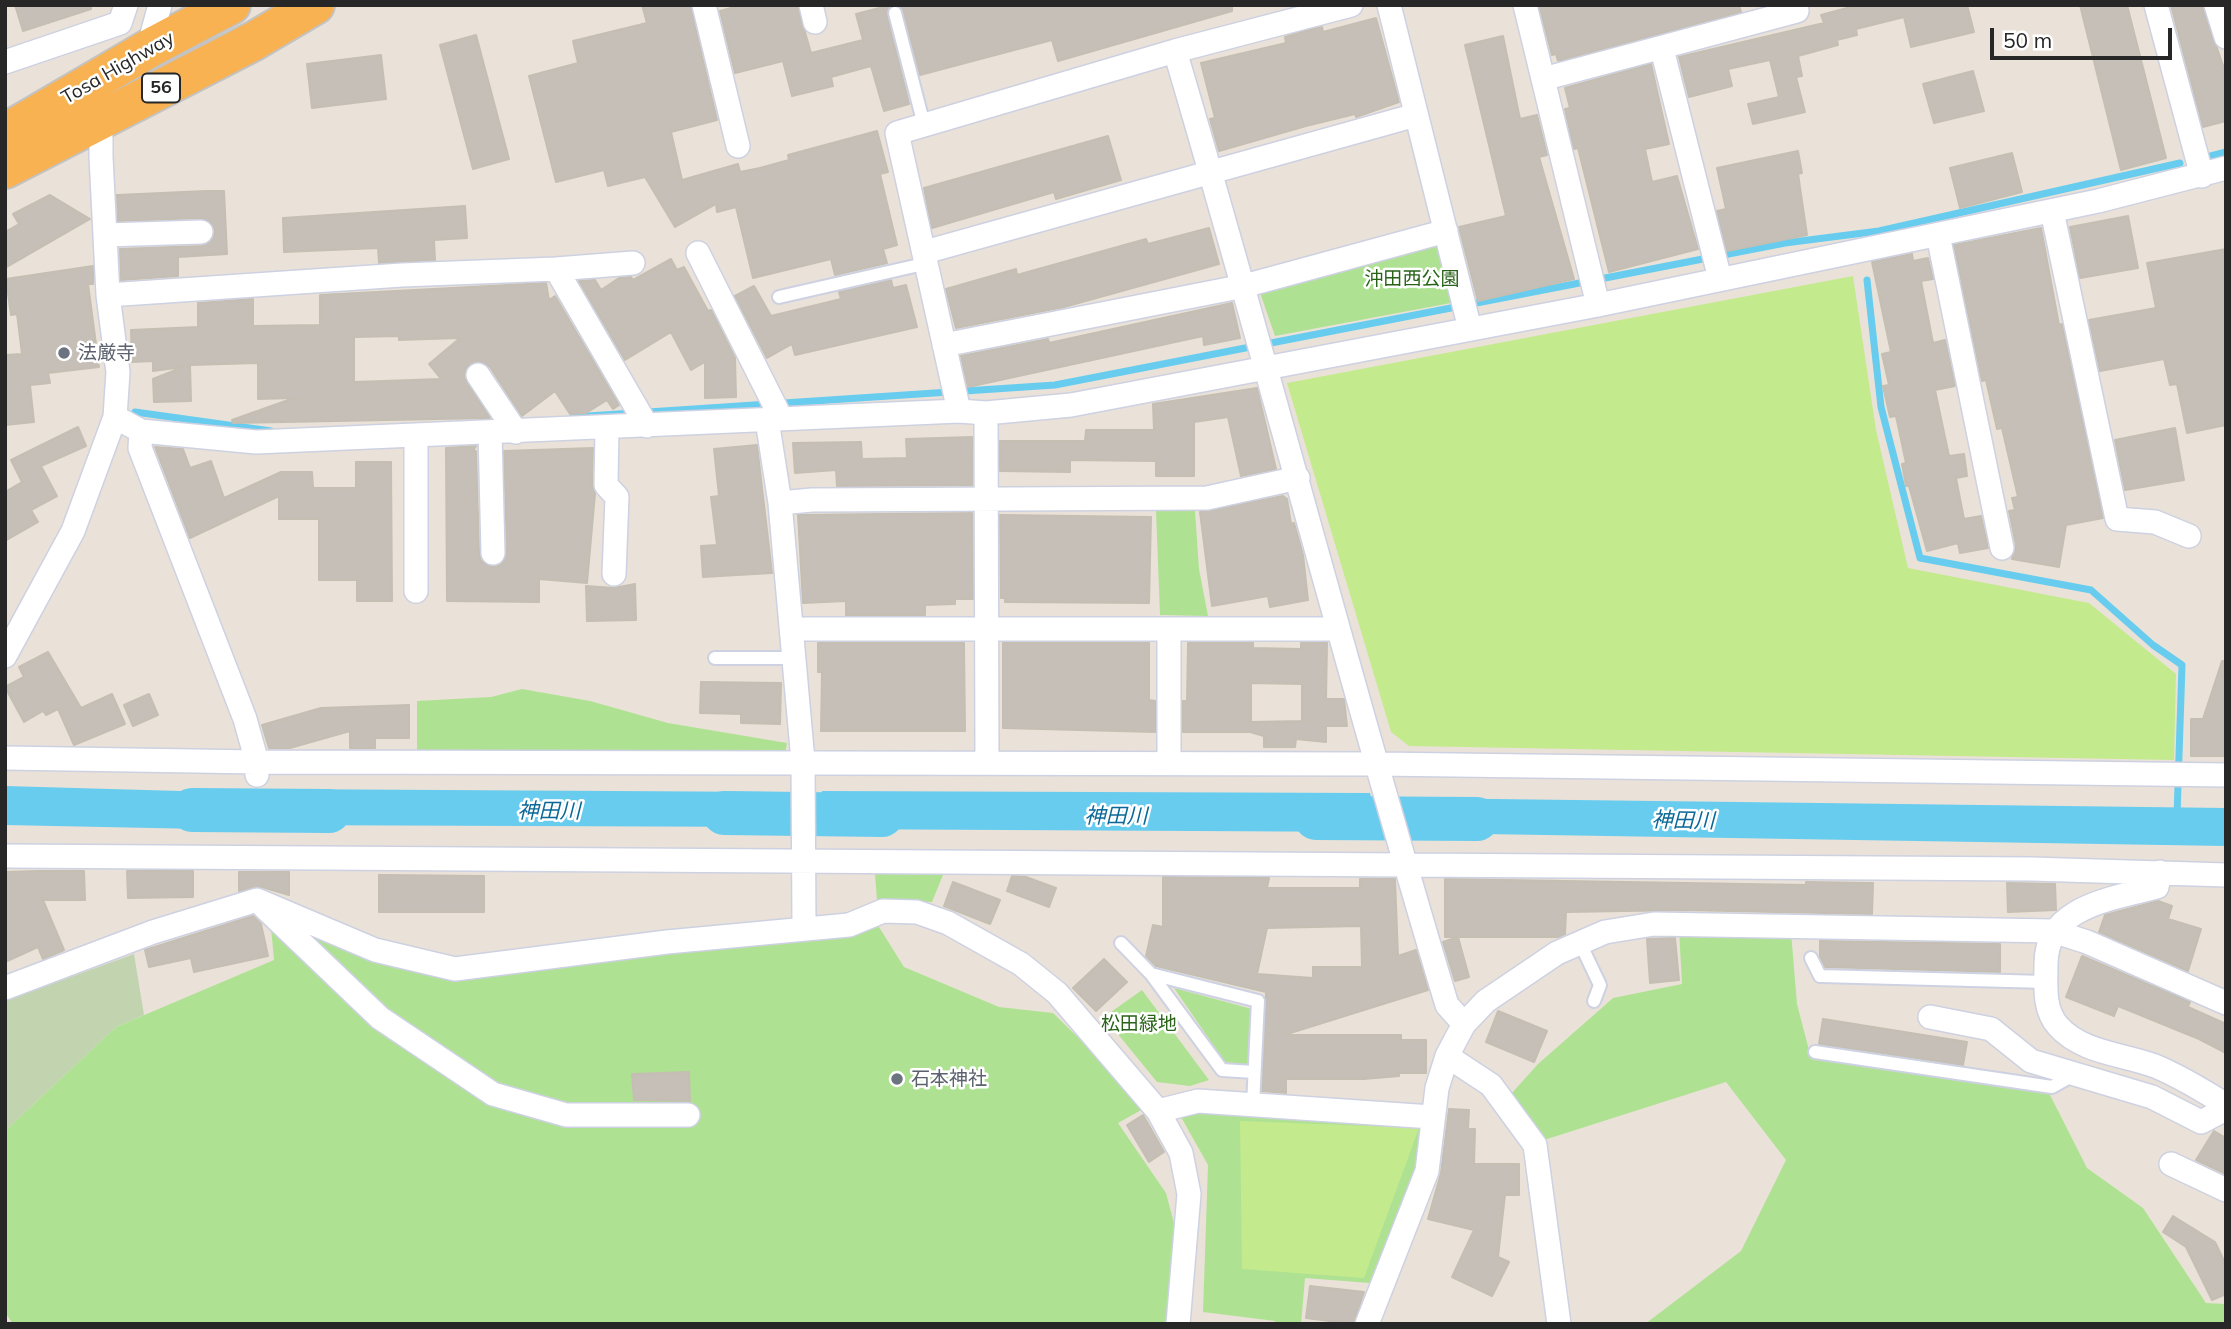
<!DOCTYPE html>
<html>
<head>
<meta charset="utf-8">
<style>
  body { margin:0 }
  #map { position:relative; width:2231px; height:1329px; overflow:hidden; background:#eae2d8; font-family:Mulish,sans-serif }
  canvas { display:block }
  .frame { position:absolute; inset:0; border:7px solid #272727; pointer-events:none }
  .scale { position:absolute; left:1990px; top:28px; width:182px; height:32px; box-sizing:border-box; border:4px solid #272727; border-top:0; padding-left:9px; font-size:21px; line-height:24px; white-space:nowrap; color:#272727; -webkit-text-stroke:5px #fff; paint-order:stroke }
</style>
</head>
<body>
<div id="map">
<canvas width="2231" height="1329"></canvas>
<div class="frame"></div>
<div class="scale">50 m</div>
</div>
<script>
const ctx = document.querySelector('canvas').getContext('2d');
ctx.lineJoin = 'round';
function fillPath(path, color) { ctx.fillStyle = color; ctx.fill(path, 'evenodd'); }
function stroke(path, color, width, dash) { ctx.strokeStyle = color; ctx.lineWidth = width; ctx.lineCap = dash ? 'butt' : 'round'; ctx.setLineDash(dash || []); ctx.stroke(path); }
function drawText(font, color, halo, rows, align = 'center') {
  ctx.font = font + ' Mulish,"Noto Sans JP",sans-serif'; ctx.lineWidth = 5; ctx.setLineDash([]); ctx.textBaseline = 'middle'; ctx.strokeStyle = halo; ctx.fillStyle = color; for (const [text, x, y, turn = 0] of rows) {
    ctx.save(); ctx.translate(x, y); ctx.rotate((+turn || 0) * Math.PI / 180); ctx.textAlign = isNaN(turn) ? turn : align; if (halo) ctx.strokeText(text, 0, 0); ctx.fillText(text, 0, 0); ctx.restore();
  }
}
fillPath(new Path2D(`
  M1438 239 1451 303 1275 336 1258 287Z
  M1156 511H1195L1199 569 1208 616 1160 615Z
  M522 689 590 701 668 723 787 743 785 754 417 756V701L491 697Z
  M875 874 943 875 932 902 877 900Z
  M288 919 457 977 879 927 904 967 999 1007 1053 1013 1097 1056 1143 1109 1118 1123 1166 1193 1175 1227 1170 1307 1164 1324H13L5 1312V1131L116 1027 274 960 271 927Z
  M1679 930 1791 932 1797 1004 1811 1058 2048 1091 2087 1168 2143 1208 2206 1303 2226 1304V1324H1645L1741 1251 1786 1160 1726 1082 1544 1140 1511 1094 1538 1064 1613 998 1682 984Z
  M1174 988 1252 1009 1250 1065 1225 1062Z
  M1142 990 1209 1080 1190 1086 1157 1082 1104 1017Z
  M1198 1109 1425 1124 1414 1186 1370 1283 1305 1278 1301 1324H1275V1321L1203 1312 1208 1165 1181 1117Z`), '#aee292');
fillPath(new Path2D(`
  M134 954 144 1015 116 1027 5 1131V1001Z`), '#c1d4af');
fillPath(new Path2D(`
  M1853 276 1876 430 1908 568 2089 603 2176 674 2174 760 1409 746 1391 732 1287 383Z
  M1240 1121 1419 1128 1364 1278 1242 1269Z`), '#c4ea8e');
fillPath(new Path2D(`
  M5 786 251 793 250 830 5 825Z
  M272 789 782 792 783 827 271 825Z
  M822 791 1370 793 1380 832 820 829Z
  M1412 798 2226 808V846L1421 833Z`), '#68ccef');
stroke(new Path2D(`
  M2207 157 2226 152
  M1867 280 1881 407 1920 558 2091 590 2153 645 2182 665 2177 816
  M135 412 271 431
  M573 417 1055 385 1785 243 1879 231 2180 163`), '#68ccef', 7);
stroke(new Path2D(`
  M192 810 329 811
  M724 813 882 815
  M1316 818 1477 819`), '#68ccef', 44);
const building = new Path2D(`
  M15 5H91V9L23 31Z
  M642 5H690L717 120 671 132 682 180 738 164 740 172 760 168 789 160 788 155 877 131 888 172 880 174 897 245 883 249 887 263 835 275 831 259 753 278 736 207 717 212 716 204 675 227 645 177 608 186 604 170 556 182 529 76 578 63 573 41 647 23Z
  M742 5H797L811 53 863 40 856 14 891 5 887 15 909 104 884 111 871 66 831 77 833 86 792 96 783 61 735 73 720 11Z
  M899 5H1232V11L1058 61 1052 40 920 75 903 11Z
  M1539 5H1739L1741 12 1558 61 1556 54 1552 55Z
  M1858 5H1967L1974 32 1911 47 1904 17 1856 29 1857 35 1837 40 1838 45 1798 56 1802 76 1796 77 1805 112 1753 124 1748 104 1779 97 1770 60 1728 69 1732 86 1689 97 1679 57 1824 23 1821 15Z
  M2080 5H2127L2166 158 2121 170Z
  M2171 5H2202L2226 74V121L2203 127Z
  M1376 18 1399 102 1356 117 1355 114 1306 126 1219 151 1210 119 1215 118 1201 63 1286 43 1285 37 1305 31 1322 27 1323 32Z
  M476 35 509 159 473 169 440 45Z
  M1503 36 1520 119 1537 115 1547 155 1539 157 1574 279 1478 301 1459 227 1506 216 1465 45Z
  M381 55 386 99 312 108 307 64Z
  M1651 64 1669 144 1645 149 1652 182 1677 176 1698 249 1609 272 1578 148 1574 149 1565 109 1570 108 1565 88Z
  M1973 71 1984 111 1934 123 1923 84Z
  M1108 136 1121 180 1056 199 1054 192 932 228 924 188Z
  M1798 151 1802 173 1798 174 1807 235 1727 251 1717 211 1726 209 1717 168Z
  M2012 153 2022 192 1960 208 1950 168Z
  M206 191H224L227 254 178 257V276L121 280 120 249 202 246 213 239 215 231 212 224 201 218 118 221 117 195Z
  M50 195 90 219 5 268V232L19 224 13 214Z
  M465 206 467 238 434 240 435 260 379 263 378 248 284 252 283 218Z
  M2128 216 2138 268 2080 278 2070 227Z
  M1209 228 1219 264 1064 307 956 328 946 289 1016 269 1017 275 1146 239 1148 244Z
  M2041 228 2059 325 2062 324 2103 518 2066 525 2059 567 2012 559 2016 545 2009 511 2015 510 2012 498 2018 497 2002 428 1997 429 1986 380 1982 381 1954 245Z
  M2226 249V425L2187 433 2177 384 2170 385 2164 359 2100 371 2089 320 2156 308 2147 263Z
  M1912 254 1913 261 1928 258 1933 279 1921 281 1933 343 1945 340 1955 386 1935 390 1949 456 1964 454 1967 476 1956 478 1964 519 1981 516 1988 548 1960 553 1958 543 1927 551 1909 486H1906L1902 464 1906 463 1896 416 1890 417 1883 386 1889 385 1882 354 1891 352 1872 262Z
  M671 259 677 270 684 267 708 311 711 310 735 358 736 397 705 398V362L691 370 671 332 625 360 579 281 595 280 601 290 619 278 631 277 633 280Z
  M93 266V284H88L99 367 48 373 50 383 30 385 34 422 5 425V355L22 354 17 314 11 315 6 279Z
  M891 280 893 288 906 285 917 327 795 355 792 344 767 358 735 296 754 286 771 316 841 299 839 292Z
  M546 283 549 300 555 296 619 405 613 409 607 400 586 413 570 414 555 391 522 416 490 367 478 361 466 368 464 377 490 418 233 423 232 420 294 398 258 399V363L190 365 191 401 154 402 153 379 183 367 153 371V361L132 362 131 330 198 327V303L253 299V326L320 325V295ZM399 336V340L460 338 429 364 441 379 354 382V337Z
  M1232 303 1240 338 1204 345 1203 336 968 387 961 356 1048 339 1049 343Z
  M1257 388 1276 469 1241 476 1228 417 1194 422V476H1156V461L1070 460V472L1000 471V441H1085L1086 430H1154L1153 404Z
  M78 427 86 446 41 466 57 496 31 510 38 522 5 541V492L22 482 11 460Z
  M2175 428 2184 480 2125 490 2115 440Z
  M972 437V485L837 486 836 470 795 473 793 443 861 442 862 459 907 458 906 439Z
  M757 445 772 573 703 577 701 546 717 545 711 497 719 496 714 449Z
  M476 446 473 451H476L479 553 481 561 493 567 501 565 507 553 504 451 593 448 592 485 595 494 587 583 539 579V602L447 601 446 448Z
  M155 447 183 449 190 468 211 461 224 498 281 472H312L313 488H356V462H391L392 601H357V580H319V519H279V496L190 538Z
  M1283 496 1287 499 1291 524 1294 523 1303 555 1308 600 1270 607 1268 596 1212 606 1200 512Z
  M972 513 973 599H955V604L925 605V615H846V601L803 603 798 515Z
  M1000 515 1151 517 1149 603 1005 602V598H1001Z
  M635 584 636 620 587 621 586 586 614 588Z
  M818 643H964L965 731H821L822 672H818Z
  M1003 643H1149V700L1155 701V732L1003 728Z
  M1188 643H1253V648L1301 649V643H1327L1326 699H1344L1347 726H1326V742L1296 739 1295 747H1264V736L1250 732H1183V701H1187ZM1251 683 1302 684V721L1251 722Z
  M48 652 81 708 112 694 125 724 74 745 58 709 46 715 43 711 24 722 5 687 24 677 19 667Z
  M2222 661H2226V756H2191V719H2203Z
  M701 682 781 683 780 724 741 723V714L700 713Z
  M149 694 158 715 133 726 124 705Z
  M409 705V738H375V748H350V731L290 748H269L262 725 321 708Z
  M38 871H84L85 900H43L64 950 43 959 38 947 5 962V872Z
  M127 871H193V897L128 898Z
  M239 872H289V895L262 887 239 891Z
  M379 875 484 876V912H379Z
  M1012 876 1026 877 1056 888 1049 907 1007 891Z
  M1163 877 1269 878 1267 888H1360V879H1395L1398 956 1416 950 1428 990 1284 1035H1401V1040H1426V1073H1399V1076L1364 1079H1286V1093L1262 1091 1266 992 1156 966 1146 956 1153 925 1163 927ZM1361 926 1362 967H1313V978L1257 974 1267 928Z
  M1445 879 1806 885V882L1873 883 1872 914 1683 910 1566 912 1565 934 1558 937H1445Z
  M953 882 1000 900 990 924 944 906Z
  M2007 883 2055 884 2056 910 2008 912Z
  M2158 901 2172 906 2168 919 2201 929 2188 971 2099 932 2105 915Z
  M253 916 261 924 268 956 194 972 191 958 149 967 145 950Z
  M1458 937 1469 977 1455 981 1443 942Z
  M1675 938 1679 980 1650 983 1647 939Z
  M1820 941 2000 944V972L1825 967 1820 957Z
  M2082 956 2190 1002 2188 1007 2226 1024V1053L2199 1039 2118 1006 2114 1016 2066 997Z
  M1104 959 1127 982 1096 1011 1073 988Z
  M1498 1011 1547 1031 1534 1062 1486 1042Z
  M1823 1019 1967 1042 1963 1065 1819 1044Z
  M689 1072 690 1101 634 1100 632 1074Z
  M1449 1109 1469 1110 1468 1129H1475L1474 1164H1519V1195H1505L1498 1257 1509 1262 1492 1296 1452 1277 1474 1230 1428 1219 1441 1173Z
  M1143 1115 1164 1152 1149 1162 1127 1125Z
  M2214 1131 2226 1138V1174L2196 1160Z
  M2173 1216 2215 1242 2226 1265V1294L2212 1300 2186 1247 2163 1232Z
  M1310 1286 1364 1292 1353 1324 1306 1318Z`);
fillPath(building, '#c5bfb8');
stroke(building, '#c5beb2', 2);
const service = new Path2D(`
  M895 13 924 125
  M779 297 928 263
  M715 658H794
  M1121 943 1151 974 1258 1001 1253 1105
  M1580 943 1600 985 1594 1001
  M1811 958 1820 976 2046 982
  M1151 974 1222 1070 1254 1072
  M1815 1052 2052 1087 2075 1074`);
const minor = new Path2D(`
  M704 5 738 146
  M811 5 815 22
  M1389 5 1470 329
  M1525 5 1598 305
  M2156 5 2202 176
  M2216 5 2226 37
  M1662 49 1720 279
  M1175 51C1269 368 1351 688 1447 1005L1464 1024
  M147 52 160 5
  M5 62 120 23 126 5
  M1543 79 1797 11 1796 5
  M2052 211 2117 519 2155 522 2189 536
  M105 235 201 232
  M1938 235 2002 548
  M925 252 1416 115
  M698 253 781 418
  M556 269 633 263
  M108 295 402 275 556 269 647 426
  M944 345 1244 286 1446 231
  M478 375 516 432
  M959 411 897 133 1175 51 1351 5
  M986 413 987 762
  M115 417 141 431 256 442 959 411 986 413 1071 405 1598 305 2098 201 2226 168
  M767 420 780 503 803 761 804 927
  M607 429 606 485 617 497 614 574
  M141 431 140 448 245 719 257 762V775
  M490 432 493 553
  M416 436V591
  M780 503 812 500 1207 498 1298 478
  M792 629H1338
  M5 656 73 531 115 417 118 372 108 295 101 157V119L105 112
  M5 758 257 762 1377 764 2226 775
  M1169 763V630
  M5 856 2032 869 2226 875
  M2160 872 2157 887C2112 899 2046 906 2046 964 2046 985 2043 1009 2058 1026 2082 1053 2123 1054 2155 1066 2179 1076 2204 1091 2226 1105
  M264 907 380 1018 493 1094 566 1115H688
  M5 988 153 932 257 900 375 950 455 969 667 942 849 925 883 911 917 912 948 923 1021 964 1057 993 1158 1111 1181 1153 1189 1194 1178 1324
  M1930 1017 1991 1029 2031 1061 2152 1097 2201 1122 2226 1109
  M1447 1056 1491 1085 1535 1145 1559 1324
  M1158 1111 1198 1101 1432 1117
  M2171 1164 2226 1190
  M1367 1324 1427 1171 1437 1088 1447 1056 1464 1024 1486 1001 1557 953 1605 932 1654 924 2053 931 2087 942 2226 1003`);
const trunk = new Path2D(`
  M5 133 150 48 231 5
  M5 169 254 41 315 5`);
stroke(service, '#cdd1e1', 16);
stroke(minor, '#cdd1e1', 26);
stroke(trunk, '#c3c3c3', 42);
stroke(service, '#fff', 12);
stroke(minor, '#fff', 23);
stroke(trunk, '#f8b252', 38);
for (const [x, y, r, color] of [
  [64,353,7,"#6b7280"],
  [897,1079,7,"#6b7280"]
]) { const dot = new Path2D(); dot.arc(x, y, r, 0, 2 * Math.PI); ctx.fillStyle = color; ctx.fill(dot); stroke(dot, '#fff', 2.5); }
for (const [x, y, w] of [
  [161,88,38]
]) { const box = new Path2D(); box.roundRect(x - w / 2, y - 14.5, w, 29, 5); ctx.fillStyle = '#fff'; ctx.fill(box); stroke(box, '#272727', 2); }
drawText('bold 18px', '#272727', null, [
  ["56",161,88]
]);
drawText('19px', '#272727', '#fff', [
  ["Tosa Highway",118,68,-30]
]);
drawText('19px', '#286318', '#fff', [
  ["沖田西公園",1412,279],
  ["松田緑地",1139,1024]
]);
drawText('19px', '#5b616d', '#fff', [
  ["法厳寺",78,353],
  ["石本神社",911,1079]
], 'left');
drawText('italic 21px', '#0b6897', '#fff', [
  ["神田川",549,812],
  ["神田川",1116,817],
  ["神田川",1683,821,1]
]);
</script>
</body>
</html>
